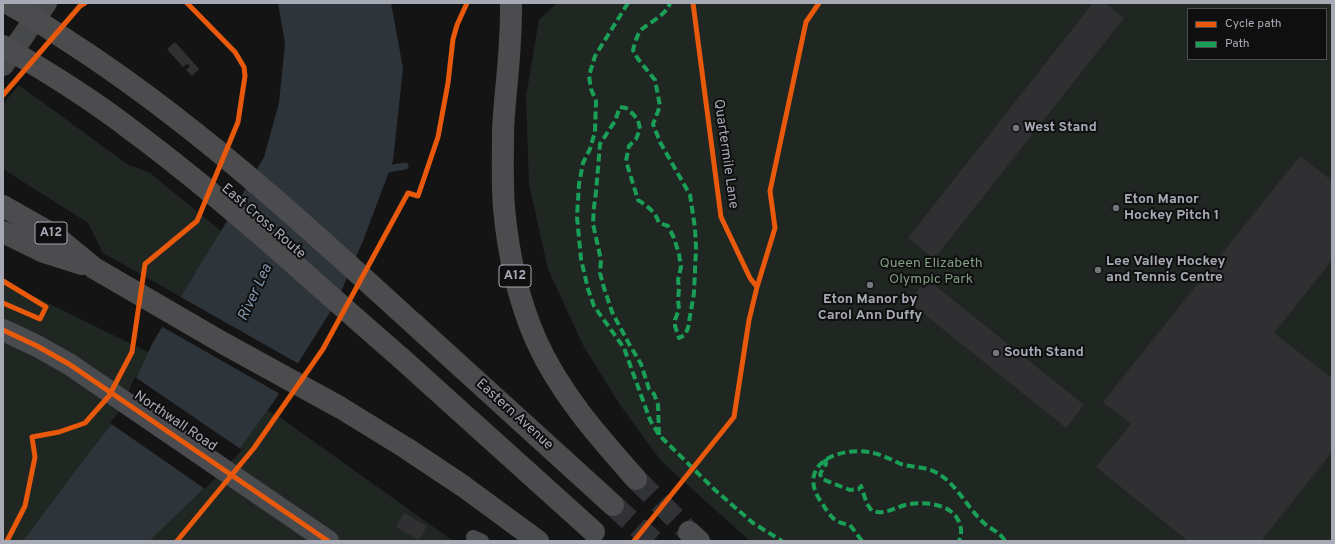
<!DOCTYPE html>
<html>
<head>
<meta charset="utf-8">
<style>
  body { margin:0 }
  #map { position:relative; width:1335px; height:544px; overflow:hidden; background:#141415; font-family:Overpass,sans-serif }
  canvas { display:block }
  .frame { position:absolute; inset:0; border:4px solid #a7aab4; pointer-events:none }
  .legend { position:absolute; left:1187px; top:8px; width:140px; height:52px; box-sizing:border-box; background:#0f0f10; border:1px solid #4c4d52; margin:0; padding:5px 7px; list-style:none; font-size:12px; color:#a7aab4 }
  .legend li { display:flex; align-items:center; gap:8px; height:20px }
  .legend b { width:20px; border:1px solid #4c4d52 }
</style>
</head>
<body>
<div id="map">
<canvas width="1335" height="544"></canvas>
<div class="frame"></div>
<ul class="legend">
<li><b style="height:5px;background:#e8590c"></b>Cycle path</li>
<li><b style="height:5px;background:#1a9f57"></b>Path</li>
</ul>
</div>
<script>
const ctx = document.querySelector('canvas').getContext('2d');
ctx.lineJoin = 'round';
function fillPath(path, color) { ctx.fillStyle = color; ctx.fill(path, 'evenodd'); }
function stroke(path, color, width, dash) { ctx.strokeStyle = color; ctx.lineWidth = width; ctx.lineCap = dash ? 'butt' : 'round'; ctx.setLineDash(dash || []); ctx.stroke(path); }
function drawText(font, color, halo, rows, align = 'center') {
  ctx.font = font + ' Overpass,sans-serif'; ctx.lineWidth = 4; ctx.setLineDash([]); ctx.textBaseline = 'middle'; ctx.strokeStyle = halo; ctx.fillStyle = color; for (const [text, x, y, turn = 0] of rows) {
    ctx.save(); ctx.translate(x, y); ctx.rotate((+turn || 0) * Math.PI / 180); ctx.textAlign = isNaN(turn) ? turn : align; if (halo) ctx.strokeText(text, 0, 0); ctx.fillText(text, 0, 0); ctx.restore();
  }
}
fillPath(new Path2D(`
  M557 3H1332V541H750L662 462 620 405 584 347 548 269 529 184 526 96 539 20ZM1188 9H1326V59H1188Z
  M19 85 127 164 150 173 221 231 181 297 103 253 88 223 3 169V104Z
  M3 281 278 416 453 541H3Z`), '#202621');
fillPath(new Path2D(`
  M278 3H391L403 68 393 161 363 241 337 301 275 400 238 451 196 496 149 541H23L88 454 120 414 153 342 227 221 264 157 279 103 285 43Z`), '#2d343a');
fillPath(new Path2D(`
  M179 296 299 364 280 394 161 326Z
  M135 377 242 450 205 489 110 423 118 413Z`), '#141415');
stroke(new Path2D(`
  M381 170 405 166`), '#2d343a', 7);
fillPath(new Path2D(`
  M1093 3H1105L1124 18 934 259 908 238Z
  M175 42 199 69 192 76 186 70 190 66 187 64 183 67 167 49Z
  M1300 156 1332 181V260L1274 333 1332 378V452L1261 541H1188L1096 467 1131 424 1103 402Z
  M927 279 1084 405 1066 428 909 302Z
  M404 513 427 526 419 540 396 527Z`), '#303032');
stroke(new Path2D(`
  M636 479 689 532
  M613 505 653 541`), '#313235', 22, [22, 11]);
stroke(new Path2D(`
  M473 537 482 541`), '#4a4b4e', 14);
stroke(new Path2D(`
  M3 330 37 346 69 364 328 541`), '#4a4b4e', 22);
stroke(new Path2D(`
  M3 65 46 3`), '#47484a', 22);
stroke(new Path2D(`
  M511 3C511 15 511 27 510 39 509 70 504 101 503 133 503 158 502 183 504 208 508 252 518 299 536 340 559 392 598 436 636 479
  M3 206 54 235 94 268 223 343 341 408 406 448 463 486 538 541
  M3 232 44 252 82 264
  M414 324 613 505
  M401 358 594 532
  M689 532 699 541`), '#4c4c4f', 22);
stroke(new Path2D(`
  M7 3C28 14 48 28 68 41 194 122 304 224 414 324
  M3 46C48 72 93 100 134 132 228 202 313 282 401 358`), '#4c4c4f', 22);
stroke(new Path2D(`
  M628 3 595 56 589 76 591 89 596 101 595 132 590 149 583 163 579 184 577 217 581 259 588 289 594 306 624 348 650 420 659 435 715 490 753 523 782 541
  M659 435 658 405 654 394 649 389 641 364 628 342 612 312 604 288 600 273 601 260 593 224 594 207 596 192 600 144 615 121 620 107 626 108 633 114 638 120 640 129 636 139 629 146 626 161 638 200C648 207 655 211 659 223L668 226 674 238 679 254 681 267 678 280 679 288 678 300 679 309 675 320V326L679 338 685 335 688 328 694 293 696 248 695 228 690 195 660 142 653 124 660 106 655 80 638 59 633 50C635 43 637 34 642 29 652 21 666 15 670 3
  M825 459 826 464 820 474 822 479 850 490 859 489 861 486 867 504 872 511C885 515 894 508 905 505 922 501 950 503 958 520 962 527 962 534 959 541
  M862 541 850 525C832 522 831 516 821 502 815 493 810 481 816 470 825 453 855 448 873 453 883 455 892 460 901 464 913 468 925 466 937 473 957 484 967 508 985 524 992 530 1000 532 1005 541`), '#1a9f57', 4, [8, 4]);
stroke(new Path2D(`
  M3 95 80 6 85 3
  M3 281 46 307 40 319 3 303
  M757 287 775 228 770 191 806 22 819 3
  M3 330 37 346 69 364 328 541
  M7 541 25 506 35 457 32 437 59 432 85 423 109 396 132 352 145 264 197 221 238 122 245 76 244 67 235 52 187 3
  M177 541 254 448 323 349 408 193 418 196 438 137 448 83 453 39 457 25 467 3
  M634 541 734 417 749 320 757 287 750 278 721 217 693 3`), '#e8590c', 5);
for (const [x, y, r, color] of [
  [1016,128,4,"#74767c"],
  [1116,208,4,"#74767c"],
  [1098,270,4,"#74767c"],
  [870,285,4,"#74767c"],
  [996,353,4,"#74767c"]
]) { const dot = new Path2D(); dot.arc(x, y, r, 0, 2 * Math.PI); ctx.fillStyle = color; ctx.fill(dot); stroke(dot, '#0f0f10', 1.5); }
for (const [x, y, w] of [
  [51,233,32],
  [515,276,32]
]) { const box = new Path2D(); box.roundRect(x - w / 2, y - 11, w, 22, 3); ctx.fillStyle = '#0f0f10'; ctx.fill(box); stroke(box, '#a7aab4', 1); }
drawText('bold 13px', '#a7aab4', null, [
  ["A12",51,233],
  ["A12",515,276]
]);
drawText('bold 14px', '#a7aab4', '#0f0f10', [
  ["West Stand",1024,128],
  ["Eton Manor",1124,200],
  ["Hockey Pitch 1",1124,216],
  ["Lee Valley Hockey",1106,262],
  ["and Tennis Centre",1106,278],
  ["Eton Manor by",870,300,"center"],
  ["Carol Ann Duffy",870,316,"center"],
  ["South Stand",1004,353]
], 'left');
drawText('14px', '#a7aab4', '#0f0f10', [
  ["Quartermile Lane",725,154,82],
  ["East Cross Route",263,222,41],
  ["Eastern Avenue",514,415,42],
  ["Northwall Road",175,422,34]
]);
drawText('14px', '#809c83', '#0f0f10', [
  ["Queen Elizabeth",931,264],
  ["Olympic Park",931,280]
]);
drawText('italic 15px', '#8296ab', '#0f0f10', [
  ["River Lea",256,293,-65]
]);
</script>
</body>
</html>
